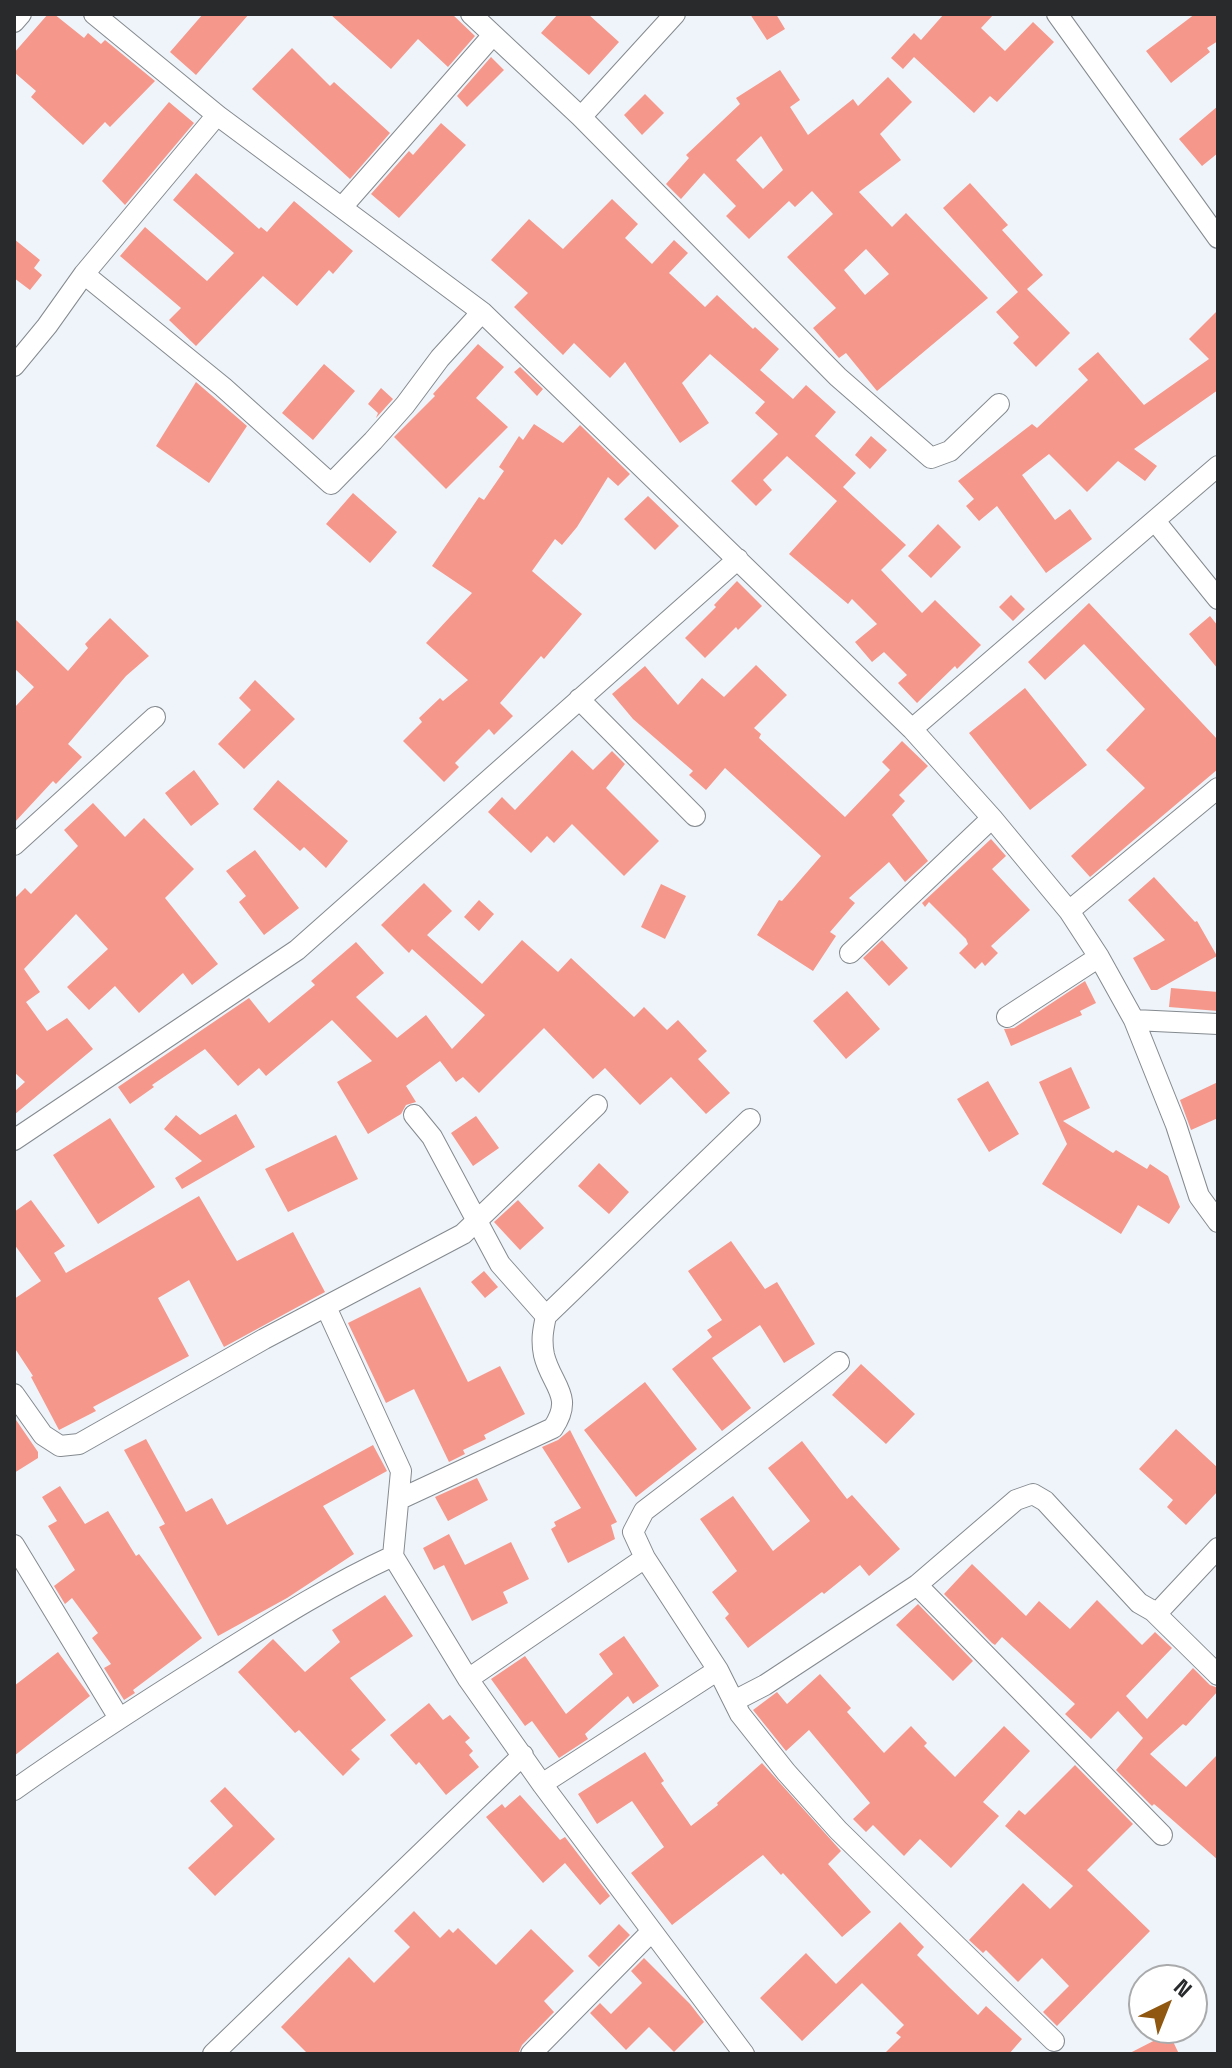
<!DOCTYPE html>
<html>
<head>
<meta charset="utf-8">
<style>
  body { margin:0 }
  #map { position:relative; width:1232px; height:2068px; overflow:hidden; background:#eef4f9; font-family:"Space Grotesk",sans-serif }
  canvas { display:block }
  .frame { position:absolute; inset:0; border:16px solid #282a2c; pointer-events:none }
  .north { position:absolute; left:1128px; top:1964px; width:80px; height:80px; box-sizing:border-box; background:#fff; border:2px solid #a9aaab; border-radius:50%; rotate:43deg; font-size:22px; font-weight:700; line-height:32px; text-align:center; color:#282a2c }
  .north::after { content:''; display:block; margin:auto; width:28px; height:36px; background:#905711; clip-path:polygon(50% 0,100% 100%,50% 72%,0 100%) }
</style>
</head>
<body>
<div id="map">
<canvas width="1232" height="2068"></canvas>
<div class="frame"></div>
<div class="north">N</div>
</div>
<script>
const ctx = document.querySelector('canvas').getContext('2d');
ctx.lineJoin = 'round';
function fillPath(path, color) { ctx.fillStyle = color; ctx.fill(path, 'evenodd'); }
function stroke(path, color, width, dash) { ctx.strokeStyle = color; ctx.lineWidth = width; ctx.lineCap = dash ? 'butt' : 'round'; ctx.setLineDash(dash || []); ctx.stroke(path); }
fillPath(new Path2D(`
  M48 14H54L84 38 88 33 101 44 105 40 155 81 110 127 105 122 83 145 31 97 36 91 14 72V53Z
  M203 14H249L196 75 170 52Z
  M330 14H452L475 36 448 67 418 39 391 69Z
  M558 14H588L619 42 589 75 541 33Z
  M750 14H776L785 29 767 40Z
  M944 14H994L981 28 1005 51 1033 22 1054 42 997 102 990 96 974 113 914 57 903 69 891 58 914 33 921 40Z
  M1195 14H1218V41L1207 48 1210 52 1171 83 1146 51Z
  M292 48 330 86 334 82 390 133 350 179 252 89Z
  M491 57 504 70 467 107 457 96Z
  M780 70 800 100 790 107 808 135 853 99 858 106 888 77 912 102 880 134 901 160 859 192 892 227 906 213 988 298 877 391 846 353 839 358 813 328 836 308 787 257 833 214 812 191 795 207 789 201 749 239 726 216 736 206 704 173 681 199 666 184 689 158 686 155 740 104 736 98ZM761 136 783 170 763 189 736 160ZM866 249 889 274 865 295 844 270Z
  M645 94 664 113 642 135 624 115Z
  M169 102 194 123 125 205 102 181Z
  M1218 106V153L1202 166 1179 139Z
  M441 123 466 145 399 218 371 194 409 151 413 155Z
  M196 173 259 229 261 227 267 232 294 201 353 251 333 274 329 270 297 306 263 276 196 346 169 320 181 308 120 256 145 227 207 281 234 253 173 200Z
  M970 183 1008 225 1002 230 1043 275 1027 289 1070 333 1036 367 1013 343 1019 337 996 312 1018 292 943 208Z
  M612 199 638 224 625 238 652 264 674 240 688 253 669 273 705 307 717 295 753 329 755 327 779 349 760 370 793 399 806 385 836 412 815 436 856 473 843 487 906 545 881 570 922 613 935 600 981 645 957 669 955 666 917 703 898 683 907 675 884 652 872 662 855 642 877 624 852 599 848 604 789 554 837 501 787 456 763 480 772 490 756 506 731 481 778 434 755 413 765 402 710 354 682 383 709 423 680 443 625 362 610 378 574 343 563 355 514 307 528 293 491 260 529 219 563 249Z
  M14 239 40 260 34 268 42 275 30 290 14 278Z
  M1218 310V390L1134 449 1157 466 1145 481 1118 461 1087 492 1049 454 1022 475 1055 520 1070 509 1092 539 1046 573 997 506 979 521 966 506 974 499 958 481 1032 424 1037 428 1088 380 1078 369 1098 352 1144 405 1209 359 1189 339Z
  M478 344 504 367 476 398 508 427 446 489 394 437 435 396 433 394Z
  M324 364 355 391 313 440 282 413Z
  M520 367 543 389 537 396 514 372Z
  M196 382 247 426 209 483 156 446Z
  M381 388 393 399 376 418 378 413 368 404Z
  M534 424 563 443 580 425 630 474 618 486 608 477 577 527 562 545 555 539 532 571 582 614 544 659 541 656 500 703 513 716 494 735 489 729 455 763 459 767 444 782 403 741 422 722 419 718 440 698 443 701 468 680 426 643 472 593 432 566 479 497 484 500 504 471 499 467 519 436 523 440Z
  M871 436 887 450 870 469 855 455Z
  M353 493 397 532 370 563 326 524Z
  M648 496 679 526 655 550 624 519Z
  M938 524 961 547 931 578 908 556Z
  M737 581 762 606 738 630 736 627 705 658 685 638 716 607 714 605Z
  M1011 595 1025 609 1013 621 999 607Z
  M1089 603 1218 740V769L1090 877 1071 856 1145 788 1106 750 1145 709 1084 644 1045 680 1028 662Z
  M1210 616 1218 626V669L1189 634Z
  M14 618 68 671 88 648 85 644 110 618 149 656 126 676 68 744 82 757 56 784 53 781 14 823V708L34 687 14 668Z
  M756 665 787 695 754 728 761 734 759 738 845 817 890 770 882 762 902 741 928 766 899 795 905 801 892 815 928 861 905 882 889 862 849 898 855 903 830 932 836 936 813 971 757 935 779 900 782 901 821 856 725 768 706 790 689 775 693 771 633 719 612 694 645 666 678 705 702 678 724 697Z
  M255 680 295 719 244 769 218 744 251 710 239 698Z
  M1025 688 1087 765 1030 810 969 733Z
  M572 750 593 770 612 751 625 764 606 788 659 841 624 876 572 824 554 843 547 836 531 853 488 812 502 797 515 810Z
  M194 770 219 804 191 826 165 793Z
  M278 780 348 841 326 868 304 847 300 851 253 809Z
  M93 803 125 837 144 818 194 869 165 898 218 964 192 985 183 973 139 1013 115 986 89 1010 67 987 108 949 76 914 24 969 40 992 26 1002 47 1031 67 1018 93 1049 14 1115V1092L25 1082 14 1072V899L25 888 31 894 78 846 64 830Z
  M991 839 1006 856 992 869 1030 910 991 946 998 953 985 966 982 962 975 969 959 953 968 944 966 939 929 902 925 907 922 903Z
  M255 850 299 908 264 935 239 902 246 896 226 871Z
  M1154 877 1195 922 1197 921 1217 956 1157 990H1151L1133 958 1165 940 1128 900Z
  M424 883 452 911 427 935 482 984 522 940 558 972 571 958 634 1017 644 1007 667 1030 678 1020 707 1051 698 1059 730 1093 706 1114 671 1077 640 1105 605 1068 593 1079 544 1028 479 1093 463 1077 456 1082 440 1061 406 1086 416 1102 406 1105 401 1114 368 1134 337 1082 372 1061 332 1020 266 1076 259 1068 238 1086 205 1049 152 1085 154 1087 130 1104 118 1087 249 998 269 1023 315 985 311 981 356 942 384 973 356 997 397 1038 426 1015 452 1049 485 1015 412 949 409 953 381 925Z
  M661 884 686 896 665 939 641 927Z
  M479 900 494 914 479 931 464 917Z
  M882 940 908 968 889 986 863 958Z
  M1085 981 1096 1003 1080 1011 1082 1015 1011 1046 1004 1029 1014 1028Z
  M1171 988 1218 992V1011L1169 1007Z
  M847 991 880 1029 846 1059 813 1021Z
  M1071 1067 1090 1108 1063 1121 1113 1153 1116 1150 1147 1169 1150 1164 1168 1176 1180 1207 1169 1224 1138 1205 1121 1234 1042 1184 1067 1144 1039 1082Z
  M988 1081 1019 1134 989 1152 957 1099Z
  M1218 1082V1118L1191 1130 1180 1100Z
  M236 1114 255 1147 182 1189 175 1178 202 1161 164 1129 176 1115 200 1135Z
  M476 1116 499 1148 473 1166 451 1133Z
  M110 1118 155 1187 98 1224 53 1155Z
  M336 1135 358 1179 288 1212 265 1169Z
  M599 1163 629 1192 609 1214 578 1186Z
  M199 1196 237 1261 293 1232 325 1292 224 1347 189 1280 158 1298 189 1356 93 1407 96 1411 59 1430 31 1377 33 1376 14 1347V1299L41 1281 14 1244V1212L31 1200 65 1246 54 1253 66 1273Z
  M518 1200 544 1228 520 1250 494 1222Z
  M731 1241 765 1289 777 1282 815 1344 784 1363 760 1325 712 1358 751 1408 722 1431 672 1369 712 1337 707 1330 722 1320 688 1271Z
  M484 1271 498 1287 485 1298 471 1282Z
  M420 1287 468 1382 500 1366 525 1414 484 1435 486 1439 463 1450 465 1454 449 1462 414 1389 386 1403 348 1323Z
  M861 1364 915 1414 886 1444 832 1395Z
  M645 1382 697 1449 636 1497 584 1430Z
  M14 1417 38 1452V1458L14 1473Z
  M1176 1429 1218 1468V1491L1186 1525 1167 1507 1173 1500 1139 1469Z
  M570 1430 617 1522 611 1525 615 1539 568 1563 551 1529 556 1526 554 1522 581 1508 542 1447 558 1440Z
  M146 1439 186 1512 212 1498 227 1525 373 1445 387 1471 323 1506 354 1554 287 1598 218 1636 159 1527 165 1524 124 1450Z
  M802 1441 847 1499 852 1495 900 1549 869 1576 860 1565 824 1594 822 1592 748 1648 725 1618 729 1614 712 1592 737 1571 700 1519 733 1496 773 1551 810 1521 768 1468Z
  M477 1478 488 1500 448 1521 435 1497Z
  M60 1486 85 1524 108 1511 136 1556 139 1554 202 1638 133 1690 135 1693 124 1700 104 1668 111 1664 92 1638 98 1633 72 1598 65 1604 54 1586 75 1570 48 1526 57 1521 42 1497Z
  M449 1534 465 1565 511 1542 529 1579 503 1592 508 1603 472 1621 444 1565 434 1570 423 1548Z
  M972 1564 1026 1616 1039 1601 1070 1629 1097 1600 1142 1645 1155 1632 1172 1648 1126 1696 1147 1719 1193 1668 1210 1685 1218 1688V1691L1186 1726 1183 1724 1150 1754 1186 1787 1218 1754V1860L1160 1809 1154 1804 1152 1806 1116 1770 1143 1738 1118 1711 1091 1739 1065 1714 1075 1704 1002 1637 995 1645 992 1643 944 1594Z
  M385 1595 413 1636 350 1678 386 1720 351 1750 360 1759 343 1776 299 1730 295 1733 238 1672 273 1639 305 1672 340 1642 332 1630Z
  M918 1604 973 1661 953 1681 896 1625Z
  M624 1636 659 1686 633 1704 628 1696 585 1734 588 1739 559 1758 532 1721 525 1726 491 1679 525 1656 566 1714 613 1674 599 1654Z
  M58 1652 90 1696 14 1756V1686Z
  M820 1674 851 1708 847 1712 884 1753 911 1726 927 1743 924 1746 955 1777 1004 1726 1030 1751 983 1802 999 1816 951 1868 920 1839 904 1856 873 1825 866 1832 853 1819 870 1803 809 1730 786 1751 753 1710 777 1692 787 1704Z
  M429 1703 443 1720 450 1715 470 1738 465 1742 473 1751 469 1755 479 1767 446 1795 419 1762 416 1765 390 1735Z
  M645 1752 664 1781 661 1783 691 1826 718 1805 717 1803 762 1763 841 1851 828 1864 871 1912 842 1937 783 1873 781 1875 763 1855 672 1925 631 1873 664 1847 632 1801 597 1824 578 1794Z
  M1075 1765 1133 1824 1087 1870 1150 1931 1057 2026 1043 2012 1069 1986 1042 1958 1018 1982 986 1950 983 1953 969 1940 1023 1883 1050 1909 1073 1886 1005 1826 1019 1810 1025 1815Z
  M225 1787 275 1839 215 1896 188 1868 233 1826 210 1801Z
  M520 1795 560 1840 565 1837 610 1896 600 1905 565 1863 543 1883 486 1817 502 1804 505 1808Z
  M414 1911 440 1938 449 1929 453 1933 458 1928 496 1965 531 1929 574 1971 544 2001 554 2012 522 2045 518 2054H308L281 2027 349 1957 374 1983 410 1947 394 1931Z
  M900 1922 924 1947 917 1955 950 1988 978 2015 986 2006 1022 2039 1009 2054H884L901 2037 896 2033 904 2025 862 1983 802 2041 760 1998 806 1953 836 1984Z
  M619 1924 630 1935 599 1967 588 1956Z
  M644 1958 690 2004 704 2022 674 2052 649 2027 626 2050 590 2013 600 2003 611 2014 642 1983 631 1971Z
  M1169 2033 1179 2054H1128Z`), '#f6978b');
const minor = new Path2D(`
  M94 14 217 115 482 312 912 729 992 818 1069 911 1099 957 1134 1020 1176 1125 1199 1196 1218 1222
  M471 14 581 117 838 377 931 458 950 451 999 404
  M1057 14 1218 238
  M14 22 21 14
  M581 117 675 14
  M343 206 493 35
  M84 274 223 387 331 484 373 441 405 405 440 358 482 312
  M14 366 47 326 84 274 217 115
  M1155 521 1218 599
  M579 699 695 816
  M912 729 1218 466
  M14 845 155 717
  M1069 911 1218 788
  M850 953 992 818
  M1007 1017 1099 957
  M1134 1020 1218 1024
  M414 1115 432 1137 500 1264 546 1316
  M14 1140 297 950 738 559
  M326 1307 401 1471 393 1556
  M839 1362 644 1511 633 1532 645 1558 718 1670 740 1714 786 1772 838 1830 1054 2041
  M14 1394 43 1435 60 1446 79 1444 264 1339 463 1234 597 1105
  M400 1499 553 1428C575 1396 551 1385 544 1355 541 1340 543 1330 546 1316L750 1119
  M14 1545 119 1718
  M917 1585 1162 1835
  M1153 1611 1218 1675
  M468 1679 645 1558
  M734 1701 765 1685 917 1585 1016 1500 1033 1494 1045 1501 1139 1603 1153 1611 1160 1610 1218 1548
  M542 1784 718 1670
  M14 1790C79 1744 146 1701 213 1659 272 1622 330 1585 393 1556L468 1679 542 1784 744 2054
  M213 2054 523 1755
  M531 2054 652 1931`);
stroke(minor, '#848a8f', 22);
stroke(minor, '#fff', 20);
</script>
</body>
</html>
